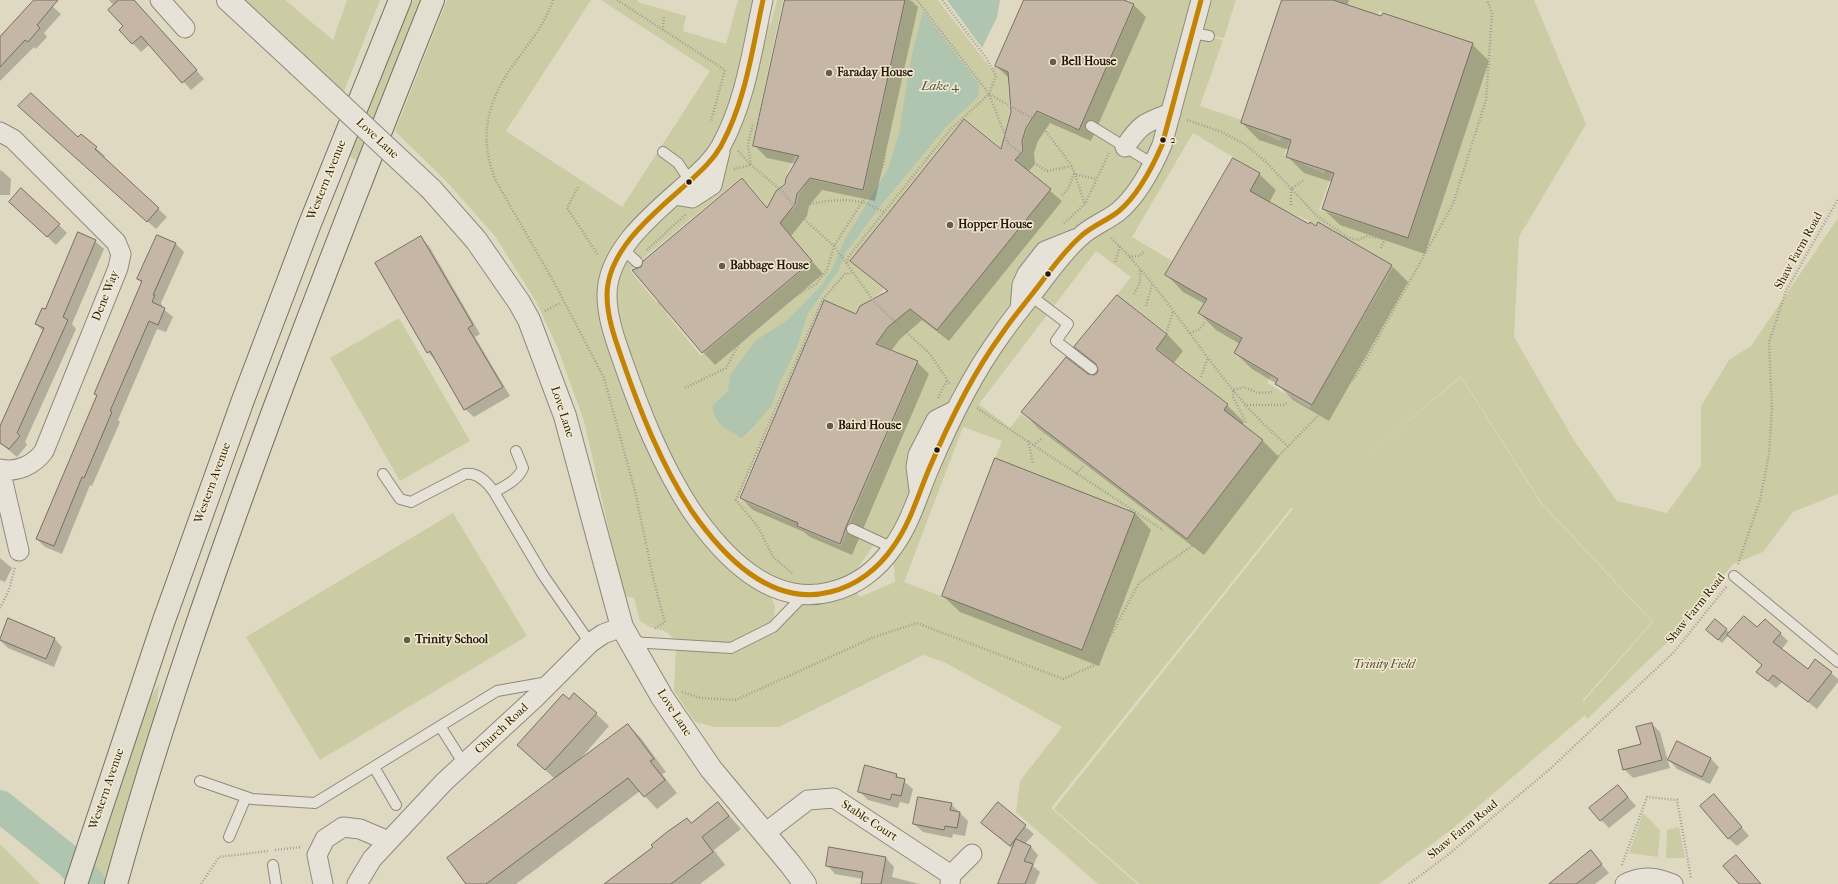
<!DOCTYPE html>
<html>
<head>
<meta charset="utf-8">
<style>
  body { margin:0 }
  canvas { display:block; background:#dfd9c2 }
</style>
</head>
<body>
<canvas width="1838" height="884"></canvas>
<script>
const ctx = document.querySelector('canvas').getContext('2d');
ctx.lineJoin = 'round';
function fillPath(path, color) { ctx.fillStyle = color; ctx.fill(path, 'evenodd'); }
function stroke(path, color, width, dash) { ctx.strokeStyle = color; ctx.lineWidth = width; ctx.lineCap = dash ? 'butt' : 'round'; ctx.setLineDash(dash || []); ctx.stroke(path); }
function drawText(font, color, halo, rows, align = 'center') {
  ctx.font = font + ' "IM FELL French Canon",serif'; ctx.lineWidth = 3; ctx.setLineDash([]); ctx.textBaseline = 'middle'; ctx.strokeStyle = halo; ctx.fillStyle = color; for (const [text, x, y, turn = 0] of rows) {
    ctx.save(); ctx.translate(x, y); ctx.rotate((+turn || 0) * Math.PI / 180); ctx.textAlign = isNaN(turn) ? turn : align; if (halo) ctx.strokeText(text, 0, 0); ctx.fillText(text, 0, 0); ctx.restore();
  }
}
fillPath(new Path2D(`
  M236 0H285L333 40 347 0H380L344 91 301 58Z
  M413 0H422L358 161 348 156Z
  M447 0H591L506 131 622 207 710 71 601 0H638V2L686 16 683 31 726 44 738 0H761L731 122 673 194 607 281 658 458 771 597 775 606 774 615 770 623 731 646 678 643 667 632 650 627 640 621 634 598 624 596 584 421 558 349 537 303 495 236 446 181 395 131Z
  M777 0H783L752 146 795 156C792 164 785 174 785 182L775 191 767 206 742 177 641 260 627 246 675 196 692 199 756 39 771 23Z
  M906 0H938L992 70 994 66 1028 82 1023 87 1008 83 1010 112 1001 148 964 118 850 261 884 289C876 299 862 301 857 314L823 300 738 499 784 519 795 494 808 499 796 527 841 546 847 531 875 543 851 578 835 588 777 586 722 544 663 456 613 324 620 262 629 261 634 267 630 270 656 302 659 301 668 311 666 313 701 356 813 262 780 222 797 205 799 195 808 181V179L864 191Z
  M1128 0H1200L1154 161 1018 309 916 481 894 543 850 523 919 361 877 343 889 327 897 320 895 316 899 301 937 331 1051 189 1010 155 1019 157 1024 152C1022 137 1027 128 1035 116L1034 111 1079 131 1135 4Z
  M1203 0H1236L1224 38 1195 32Z
  M1336 0H1534L1586 124 1519 237 1514 337 1575 442 1617 501 1667 513 1701 466V406L1729 360 1751 346 1838 218V494L1793 512 1763 552 1733 564 1679 631 1587 719 1585 715 1452 829 1379 884H1139L1054 809 1292 510H1295L1291 508 1051 808 1137 884H1098L1016 812 1020 781 1062 727 946 663 923 655 779 727H714L695 722 674 691 676 648 732 651 806 599 854 588 860 597 895 582 894 566 887 556 928 471 1020 310 1133 197 1194 34 1223 40 1200 106 1242 120V123L1280 141 1283 134 1290 137 1284 156 1324 173 1332 151 1339 153 1319 210 1409 238 1472 43 1379 11 1377 16ZM1193 133 1260 173 1248 193 1309 221 1354 246 1356 244 1394 266 1310 408 1267 383 1271 376 1233 354 1241 339 1198 314 1206 299 1166 276 1174 262 1132 237ZM1096 251 1131 277 1117 295 1168 333 1157 348 1229 404 1224 410 1263 440 1265 438 1187 540 1021 414 1010 428 979 404ZM1461 376 1541 502 1653 622 1584 701 1585 708 1583 700 1652 622 1540 502 1461 377 1345 474ZM963 427 1002 441 995 459 1133 513 1083 650 904 582Z
  M399 318 470 441 400 481 330 358Z
  M453 513 527 636 320 760 246 637Z
  M159 684 156 714 127 802 107 877 90 871 147 703Z
  M1643 813 1660 830 1658 857 1629 853Z
  M1679 827 1685 858H1666L1667 830Z
  M0 844 40 884H0Z`), '#cbcca4');
fillPath(new Path2D(`
  M947 0H1000L997 17 982 48Z
  M923 11 979 84 978 97 946 127 883 203 846 252 838 271 808 313 797 347 779 384 772 405 755 425 742 438C726 429 716 426 712 406L728 391 730 375 755 341 786 321 820 287 831 271 844 241 888 169 899 133 911 59Z`), '#afc5b0');
fillPath(new Path2D(`
  M35 0H45L61 14 44 33 47 37 36 49 34 47 0 81V36Z
  M109 0H134L204 79 191 90 150 44 141 52 120 30 124 26 114 6Z
  M786 0H910L918 7 875 201 822 190 809 206 807 216 791 236 823 274 715 365 703 352 642 267 742 180 768 208 786 185 795 164 767 158 754 145Z
  M1025 0H1122L1134 5 1146 17 1091 141 1050 123 1038 141 1034 153 1035 164 1028 172 1062 201 949 341 922 320 900 339 891 351 917 362 929 374 852 555 810 537 804 532 753 510 741 498 857 316 888 292 852 261 1002 151 1012 112 1010 79 996 66Z
  M1283 0H1349L1347 6 1472 44 1489 61 1425 254 1340 225 1323 209 1332 182 1304 173 1287 156 1289 150 1259 140 1242 123Z
  M28 114 78 138 81 135 105 156 103 158 167 217 156 229Z
  M0 170 2 171 11 179 10 195H0Z
  M1259 174 1276 190 1269 203 1309 226 1392 266 1408 282 1329 421 1293 400 1277 384 1252 369 1235 353 1240 344 1216 330 1199 313 1205 304 1183 292 1167 275Z
  M19 210 59 225 67 233 56 245Z
  M158 236 176 244 184 252 161 303 162 305 161 307 173 317 166 332 157 329 118 420 120 422 92 486 90 485 62 554 45 547 37 539 98 396 95 394 142 283 138 279Z
  M420 237 429 246 480 334 475 337 510 396 474 417 465 409 436 361 428 352Z
  M95 241 104 249 72 324 76 329 25 442 27 445 17 457 0 443V428L43 331 36 324Z
  M1167 334 1183 351 1173 364 1227 405 1244 422 1242 425 1262 440 1279 457 1204 555 1039 429 1022 412 1088 375 1094 376 1098 374 1100 369 1076 347Z
  M1135 513 1151 530 1099 666 960 612 943 596Z
  M0 558 12 568 5 582 0 580Z
  M1757 629 1780 633 1788 641 1781 650 1808 671 1831 673 1838 679V682L1817 709 1782 682 1776 688 1766 680 1758 672 1763 665 1729 635 1722 643 1711 634 1726 630 1730 633Z
  M54 638 62 647 54 667 8 648 0 640Z
  M569 700 596 714 609 726 576 764 628 725 640 737 666 772 662 774 677 793 657 809 640 791 516 884H468L555 779 518 745Z
  M1652 724 1660 732 1670 768 1633 778 1624 769 1642 745Z
  M1710 758 1719 767 1710 784 1677 769 1669 760Z
  M896 775 913 789 909 804 900 802 898 808 868 800 859 791Z
  M1618 786 1636 806 1609 828 1601 820Z
  M718 803 741 829 714 850 725 865 700 884H615Z
  M951 804 968 821 965 836 953 834 952 838 923 832 914 824Z
  M998 804 1034 834 1025 844 1031 847 1038 855 1033 866 1040 872 1035 884H999L1013 849 983 823Z
  M1722 804 1749 836 1737 846 1728 838Z
  M1591 852 1609 873 1595 884H1550Z
  M886 858 894 867 892 877 919 884H863V879L835 874 827 865Z`), '#0003');
stroke(new Path2D(`
  M0 806 70 862 90 884`), '#afc5b0', 32);
const building = new Path2D(`
  M34 0H58L37 25 40 28 28 42 25 40 0 67V37Z
  M119 0H134L197 70 182 83 141 36 132 44 119 30 123 26 108 10Z
  M785 0H905L863 190 810 178 797 194 795 204 780 223 812 261 702 353 632 270 641 267 643 261 742 178 767 208 776 191 785 184 786 178 799 156 753 146Z
  M1024 0H1124L1134 4 1079 130 1037 111 1026 128 1022 141 1023 151 1015 160 1051 189 937 330 910 309 888 327 876 344 918 361 846 527 840 544 797 526 798 523 740 498 824 300 856 314 860 306 888 291 850 261 964 119 1001 149 1011 112 1010 98 1008 72 995 66Z
  M1282 0H1333L1381 16 1383 13 1473 43 1408 238 1322 209 1334 173 1286 157 1291 140 1241 123Z
  M31 93 78 137 81 134 97 147 95 149 159 208 147 222 18 106Z
  M1233 158 1260 173 1250 191 1309 224 1310 222 1316 226 1318 222 1392 265 1312 405 1275 384 1278 379 1234 353 1242 338 1198 313 1207 299 1165 275Z
  M21 188 60 224 47 237 9 202Z
  M78 232 96 240 63 317 68 320 17 433 20 436 9 449 0 443V426L44 328 35 324 42 308 45 309Z
  M157 235 176 243 153 295H155L152 302 165 308 158 325 149 321 110 411 112 412 84 478 82 477 54 546 36 539 97 395 94 394 142 281 137 279Z
  M421 236 473 325 468 328 503 387 464 410 430 351 427 353 375 263Z
  M1117 295 1167 334 1156 349 1228 404 1224 410 1263 440 1187 539 1021 412 1066 357 1088 374 1094 375 1097 373 1098 370 1096 364 1074 347Z
  M995 458 1135 513 1082 650 942 596Z
  M1744 616 1757 627 1765 619 1781 633 1773 642 1808 669 1815 659 1832 672 1808 702 1773 675 1768 681 1756 672 1762 665 1727 635Z
  M8 618 55 638 46 659 0 640Z
  M1715 619 1727 629 1718 640 1706 630Z
  M574 693 597 713 545 770 517 745 563 694 569 699Z
  M1652 723 1662 760 1623 770 1618 750 1641 744 1636 727Z
  M628 724 654 759 650 761 665 780 644 797 628 778 486 884H466L447 858Z
  M1677 741 1711 758 1702 777 1668 760Z
  M865 765 897 774 896 777 905 779 901 796 892 794 890 800 858 792Z
  M1618 785 1628 797 1600 821 1589 808Z
  M1714 794 1742 827 1728 839 1700 806Z
  M918 797 952 803 950 810 960 812 957 828 945 826 944 830 913 824Z
  M718 802 729 816 702 837 713 852 671 884H604L653 847 651 845 667 832 687 818 691 823Z
  M998 802 1026 825 1010 846 981 823Z
  M1016 839 1031 846 1024 861 1033 864 1025 884H998Z
  M829 847 886 857 881 884H861L863 872 826 866Z
  M1591 850 1602 864 1584 878 1576 884H1549Z
  M1736 855 1749 870 1761 884H1739L1723 866Z`);
fillPath(building, '#c5b6a5');
stroke(building, '#757063', 1);
const service = new Path2D(`
  M1193 33 1209 36
  M1091 126 1153 164
  M663 152 678 163 690 181
  M623 249 637 262
  M1031 296 1068 324 1056 341 1092 369
  M383 474 400 499 411 502 465 474C478 472 487 482 494 492L543 575 590 643
  M494 492C505 486 518 480 523 468L516 451
  M852 529 893 548
  M1734 576 1838 662
  M631 642 731 648 773 627 804 595
  M440 726 464 764
  M374 767 396 805
  M200 781 252 799 315 803 497 691 548 682
  M229 837 246 797
  M273 865 276 884`);
const minor = new Path2D(`
  M160 0 185 28
  M763 0C752 50 746 100 721 146 713 160 702 170 690 181 658 210 607 248 607 295 607 317 615 339 622 359 640 411 661 464 691 510 722 555 770 607 830 592 856 586 878 569 893 547 910 524 918 495 929 469 949 422 971 376 1001 335 1011 320 1022 307 1033 293 1048 274 1062 253 1080 237 1091 226 1107 221 1119 211 1138 195 1152 168 1162 145L1201 0
  M0 132 13 139 116 242 121 254 118 268 44 451C34 465 17 473 0 469
  M1125 147C1141 123 1145 123 1171 113
  M674 195 692 198 712 185 720 152
  M1020 310 1022 285 1027 274 1045 251 1075 239
  M0 469 19 551
  M919 490 916 467 918 455 936 420 954 411
  M765 833 808 800 834 798 951 875
  M323 884 317 855 325 839 343 827 360 829 388 841
  M357 884 372 859 444 782 535 698 590 643 603 634 622 627
  M950 884 951 875 972 854
  M1625 884C1642 875 1655 877 1673 884`);
const tertiary = new Path2D(`
  M228 0 296 63
  M431 189 476 240 519 302 529 320 565 416 622 627 662 697 711 769 791 865 805 884`);
const trunk = new Path2D(`
  M76 884 163 623 243 400 309 226 400 0
  M116 884C160 725 215 569 272 414 324 275 378 137 433 0`);
stroke(service, '#8f8a7c', 12);
stroke(minor, '#8f8a7c', 21);
stroke(tertiary, '#8f8a7c', 24);
stroke(trunk, '#757063', 24);
stroke(new Path2D(`
  M553 0C545 24 528 45 513 65 487 102 478 138 496 181L555 284 604 378 635 491 654 582 665 622 654 629
  M617 0 725 70 711 121
  M917 0 989 94 1008 143 1031 161 1047 171 1072 166
  M663 30 664 17
  M989 94 1039 122 1072 166 1085 204
  M1187 120 1222 132 1246 145 1267 163 1317 216 1347 237 1358 240 1367 236 1384 239
  M738 151 751 165 782 191 806 221 834 246 875 303 930 354 950 384
  M734 169 751 165 748 145 753 123
  M578 187 567 208 598 255
  M1062 195 1068 189 1074 174 1096 179
  M1291 205V189L1304 180
  M796 209C813 201 843 198 861 202 868 203 877 209 884 212
  M1064 223 1085 204 1109 153
  M1111 238C1177 301 1217 388 1288 446
  M1381 248 1388 231
  M647 250 686 214
  M1129 257 1139 256 1144 252
  M1115 262 1120 246
  M847 263 849 256 950 130 989 94 996 76 987 59 942 0
  M1134 294 1140 282V270
  M1146 306 1152 285
  M545 311 560 303
  M1190 333 1200 329 1205 322
  M1164 342 1173 311
  M1201 377 1208 357
  M685 388 726 368 740 342 789 300 816 284 827 270 834 246 876 180 884 163 886 143 900 62 906 38 908 16 913 0
  M938 398 947 380
  M1244 405H1284L1288 402
  M977 408 1163 530
  M1246 422 1233 397V390L1244 387 1258 393 1274 392
  M1028 441 1033 463
  M1033 445 1043 438
  M1076 473 1084 466
  M1738 564 1760 500 1769 454 1772 409 1769 342 1786 291 1838 199
  M792 573 773 557 758 527 736 500 823 299 845 274 851 273
  M0 608 9 590 15 567
  M682 692 701 698 736 700 874 637 917 623 1063 679 1095 665 1139 583 1192 546 1357 375 1453 204 1486 100 1492 13 1487 0
  M275 850 302 847
  M1622 865 1647 797 1677 800 1691 878
  M201 884 219 857 268 851
  M1409 884 1449 854 1551 768 1674 652 1727 586`), '#a29e94', 2.5, [1, 2]);
stroke(service, '#e6e2d7', 10);
stroke(minor, '#e6e2d7', 19);
stroke(tertiary, '#e6e2d7', 22);
stroke(trunk, '#e2ded0', 22);
const tertiaryBridge = new Path2D(`
  M296 63 431 189`);
stroke(tertiaryBridge, '#8f8a7c', 24, []);
stroke(tertiaryBridge, '#e6e2d7', 22);
stroke(new Path2D(`
  M763 0C752 50 746 100 721 146 713 160 702 170 690 181 658 210 607 248 607 295 607 317 615 339 622 359 640 411 661 464 691 510 722 555 770 607 830 592 856 586 878 569 893 547 910 524 918 495 929 469 949 422 971 376 1001 335 1011 320 1022 307 1033 293 1048 274 1062 253 1080 237 1091 226 1107 221 1119 211 1138 195 1152 168 1162 145L1201 0`), '#c38304', 5);
for (const [x, y, r, color] of [
  [1053,62,4,"#675d4d"],
  [829,73,4,"#675d4d"],
  [1163,140,3.5,"#261a0e"],
  [689,182,3.5,"#261a0e"],
  [950,225,4,"#675d4d"],
  [722,266,4,"#675d4d"],
  [1048,274,3.5,"#261a0e"],
  [830,426,4,"#675d4d"],
  [937,450,3.5,"#261a0e"],
  [407,640,4,"#675d4d"]
]) { const dot = new Path2D(); dot.arc(x, y, r, 0, 2 * Math.PI); ctx.fillStyle = color; ctx.fill(dot); stroke(dot, '#f3eacf', 1.5); }
drawText('11px', '#261a0e', '#f3eacf', [
  ["2",1170,140]
], 'left');
drawText('bold 12px', '#261a0e', '#f3eacf', [
  ["Bell House",1061,62],
  ["Faraday House",837,73],
  ["Hopper House",958,225],
  ["Babbage House",730,266],
  ["Baird House",838,426],
  ["Trinity School",415,640]
], 'left');
drawText('12px', '#261a0e', '#f3eacf', [
  ["Love Lane",377,139,43],
  ["Western Avenue",327,180,-68],
  ["Shaw Farm Road",1799,251,-61],
  ["Dene Way",106,296,-68],
  ["Love Lane",562,412,72],
  ["Western Avenue",213,483,-70],
  ["Shaw Farm Road",1696,609,-51],
  ["Love Lane",674,713,57],
  ["Church Road",502,729,-43],
  ["Western Avenue",107,789,-71],
  ["Stable Court",869,821,33],
  ["Shaw Farm Road",1463,830,-39]
]);
drawText('italic 12px', '#524c34', '#f3eacf', [
  ["Trinity Field",1384,665]
]);
drawText('italic 13px', '#4f5344', '#f3eacf', [
  ["Lake 4",940,87]
]);
</script>
</body>
</html>
